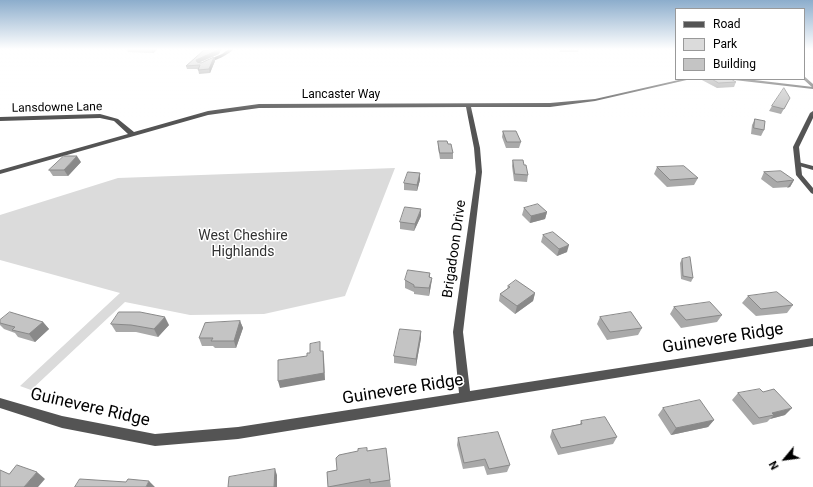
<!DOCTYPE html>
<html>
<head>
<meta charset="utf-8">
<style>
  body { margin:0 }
  #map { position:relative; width:813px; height:487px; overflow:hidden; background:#fff; font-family:Roboto,sans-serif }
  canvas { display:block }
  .legend { position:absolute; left:675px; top:8px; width:130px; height:72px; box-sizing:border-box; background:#fff; border:1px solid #999; margin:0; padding:5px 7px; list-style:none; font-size:12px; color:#000 }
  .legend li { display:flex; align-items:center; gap:8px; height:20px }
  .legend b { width:20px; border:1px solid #999 }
  .north { position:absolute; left:765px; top:439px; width:40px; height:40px; -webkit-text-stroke:3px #fff; paint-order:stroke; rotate:241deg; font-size:11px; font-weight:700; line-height:16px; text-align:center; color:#000 }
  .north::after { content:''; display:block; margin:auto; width:14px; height:18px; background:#000; clip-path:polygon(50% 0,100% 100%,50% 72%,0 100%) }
</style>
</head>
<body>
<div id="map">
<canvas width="813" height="487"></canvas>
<ul class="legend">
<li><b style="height:5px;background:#545454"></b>Road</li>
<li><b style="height:11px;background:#dbdbdb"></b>Park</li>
<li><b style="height:11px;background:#c4c4c4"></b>Building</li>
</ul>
<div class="north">N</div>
</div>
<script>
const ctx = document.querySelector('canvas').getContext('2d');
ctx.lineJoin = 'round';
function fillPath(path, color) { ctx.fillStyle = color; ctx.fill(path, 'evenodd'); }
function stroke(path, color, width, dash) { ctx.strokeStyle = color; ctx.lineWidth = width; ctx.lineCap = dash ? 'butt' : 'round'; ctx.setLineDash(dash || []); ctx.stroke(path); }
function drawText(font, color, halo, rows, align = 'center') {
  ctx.font = font + ' Roboto,sans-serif'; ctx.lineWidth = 3; ctx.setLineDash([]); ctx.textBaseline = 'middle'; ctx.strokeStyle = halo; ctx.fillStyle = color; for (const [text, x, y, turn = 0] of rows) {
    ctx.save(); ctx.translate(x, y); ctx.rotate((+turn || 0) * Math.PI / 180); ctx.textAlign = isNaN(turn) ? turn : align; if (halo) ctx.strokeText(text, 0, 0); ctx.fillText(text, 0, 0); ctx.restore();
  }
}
fillPath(new Path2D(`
  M395 168 345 296 264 314 190 315 125 302 31 390 20 386 120 293 0 260V215L118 178Z`), '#dbdbdb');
fillPath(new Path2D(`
  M229 49H234C227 55 214 63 205 61L222 54Z
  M798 162 813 166V170L796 165V163Z`), '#545454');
fillPath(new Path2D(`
  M683 79H691L595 101 550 107H471L480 148 482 172 463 332 470 391 813 338V346L238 439 155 446 62 428 0 408V398L62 416 155 434 238 427 459 393 453 332 476 172 474 148 466 107 259 108 208 115 0 174V170L128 134 114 121 100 118 0 121V117L100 114 118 119 134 132 208 111 259 104 550 103 595 99Z
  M732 79H746L813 87V89L734 80Z`), '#545454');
fillPath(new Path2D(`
  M804 76 813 84V88L803 79Z
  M813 111V118L799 147 802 175 813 188V194L811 193 796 175 793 147 810 113Z`), '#545454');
fillPath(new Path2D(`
  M128 49H158L153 53 128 52 127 50Z
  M210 49H221L219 54 200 62 201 63 214 57 215 61 210 73 199 74 198 69H187L186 66Z
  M559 49H579L578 52H560Z
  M700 79H731L736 82 734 87 717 88Z
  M790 98 781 114 769 111 772 106Z
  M755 119 764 130 761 136 751 134 752 125Z
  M503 131 521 142 519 148H506L502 137Z
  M438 141 448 144 453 153V159H440L438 147Z
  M513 160 524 165 528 175 527 182 514 181 512 166Z
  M81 162 68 176H53L49 170Z
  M657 167 698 178 694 185 667 187 654 174Z
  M764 172 794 180 790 187 773 188 761 179Z
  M420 173V180L417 191 404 190V183Z
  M524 208 547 212 545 219 530 223 522 215Z
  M421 216 414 231 400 229V222Z
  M543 235 567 252 557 256 541 242Z
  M682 259 693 278 691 282 681 279 680 263Z
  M430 273V277L432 278 431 285 429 296 414 294V292L405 288V280Z
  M508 286 535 293 533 301 515 314 499 301 500 294 507 289Z
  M748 296 793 305 787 313 756 316 742 303Z
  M674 307 722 315 717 322 681 328 670 314Z
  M600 317 642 328 638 335 607 340 597 324Z
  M0 320 43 322 49 329 35 342 18 337 15 333 4 329 0 325Z
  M240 321 243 328 236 348H215L213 346H202L199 338Z
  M111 324 169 325 158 337 136 332H116Z
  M421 331V338L416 366 394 363V356Z
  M738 393 785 415 770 419 767 422 753 425 732 400Z
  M663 408 714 420 708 427 671 435 658 415Z
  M581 421 617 437 613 444 558 455 550 437 552 430 580 424Z
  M458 438 510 465 507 472 487 475 484 466 463 469 457 445Z
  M367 451 390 480 391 487H328L327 472 337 470Z`), '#a9a9a9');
fillPath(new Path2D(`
  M154 49H158L153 53 152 50Z
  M218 49H221L219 54 198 63 196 60Z
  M214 57 215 61 210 73 209 69Z
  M77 156 81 162 68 176 64 170Z
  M420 173V180L417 191V185Z
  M794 180 790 187 787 188 792 181Z
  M421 209V216L414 231 415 224Z
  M547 212 545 219 530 223 531 216Z
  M569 245 567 252 557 256 559 249Z
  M432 278 431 285 429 296V288Z
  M535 293 533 301 515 314 517 306Z
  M165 317 169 325 158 337 154 329Z
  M240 321 243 328 236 348 234 341Z
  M43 322 49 329 35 342 29 334Z
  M421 331V338L416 366V359Z
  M323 351 324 358 325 380 280 388 278 381Z
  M792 408 785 415 770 419 774 415 772 413Z
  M714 420 708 427 671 435 676 428Z
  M275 469 277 475V487H274Z
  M37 472 45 479 38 487H24Z
  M149 481 155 487H146Z`), '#898989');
const building = new Path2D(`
  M128 49H154L152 50H127Z
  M210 49H218V50L196 60 197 62 201 63 214 57 209 69 198 70 200 65 186 66 204 50H209Z
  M712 79H731L736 82 719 83Z
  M784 88 790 98 784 109 772 106Z
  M755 119 765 121 764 130 754 128Z
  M503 131H516L521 142H507Z
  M438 141H447L448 144H451L453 153H440Z
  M64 156H77L64 170H49Z
  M513 160H523L524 165H526L528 175 515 174Z
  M684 166 698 178 670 180 657 167Z
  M781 171 794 180 777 182 764 172Z
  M408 172 420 173 417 185 404 183Z
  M538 204 547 212 531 216 524 208Z
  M405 207 421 209 415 224 400 222Z
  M553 232 569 245 559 249 543 235Z
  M690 257 693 278 683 276 682 259Z
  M408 270 430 273 429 277 432 278 429 288 414 287V285L405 280Z
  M516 280 535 293 517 306 500 294 510 287 508 286Z
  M777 292 793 305 761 309 748 296Z
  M710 302 722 315 686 320 674 307Z
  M10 312 43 322 29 334 12 330 15 327 0 323V320Z
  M119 312H140L165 317 154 329 131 325 111 324Z
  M631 312 642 328 610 332 600 317Z
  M240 321 234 341H211L213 338H199L205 323Z
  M400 329 421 331 416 359 394 356Z
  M320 342V351H323L324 373 278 381V360L307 356V353H310V344Z
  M760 389 763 392 774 389 792 408 772 413 774 415 759 418 738 393Z
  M700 400 714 420 676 428 663 408Z
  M605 417 617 437 561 448 552 430 582 424 581 421Z
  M498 432 510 465 489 469 485 459 464 463 458 438Z
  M367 448V451L386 448 390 480 370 483V479L328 487 327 472 337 470 336 458 339 455 358 451V449Z
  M17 465 37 472 24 487H0V470L9 474Z
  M275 469 274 487H228L229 477Z
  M80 479 126 482 128 479 149 481 146 487H75Z`);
fillPath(building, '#c4c4c4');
stroke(building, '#898989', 1);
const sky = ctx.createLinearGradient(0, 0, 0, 117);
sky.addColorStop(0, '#8cadcc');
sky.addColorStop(0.42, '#fff');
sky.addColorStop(1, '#ffffff00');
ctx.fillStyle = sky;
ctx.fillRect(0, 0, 813, 117);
drawText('12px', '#000', '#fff', [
  ["Lancaster Way",341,95],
  ["Lansdowne Lane",57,108,-1]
]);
drawText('14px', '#323232', '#fff', [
  ["West Cheshire",243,236],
  ["Highlands",243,252]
]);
drawText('14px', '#000', '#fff', [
  ["Brigadoon Drive",455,249,-82]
]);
drawText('17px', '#000', '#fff', [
  ["Guinevere Ridge",723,339,-9],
  ["Guinevere Ridge",403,390,-9],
  ["Guinevere Ridge",90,408,13]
]);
</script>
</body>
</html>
